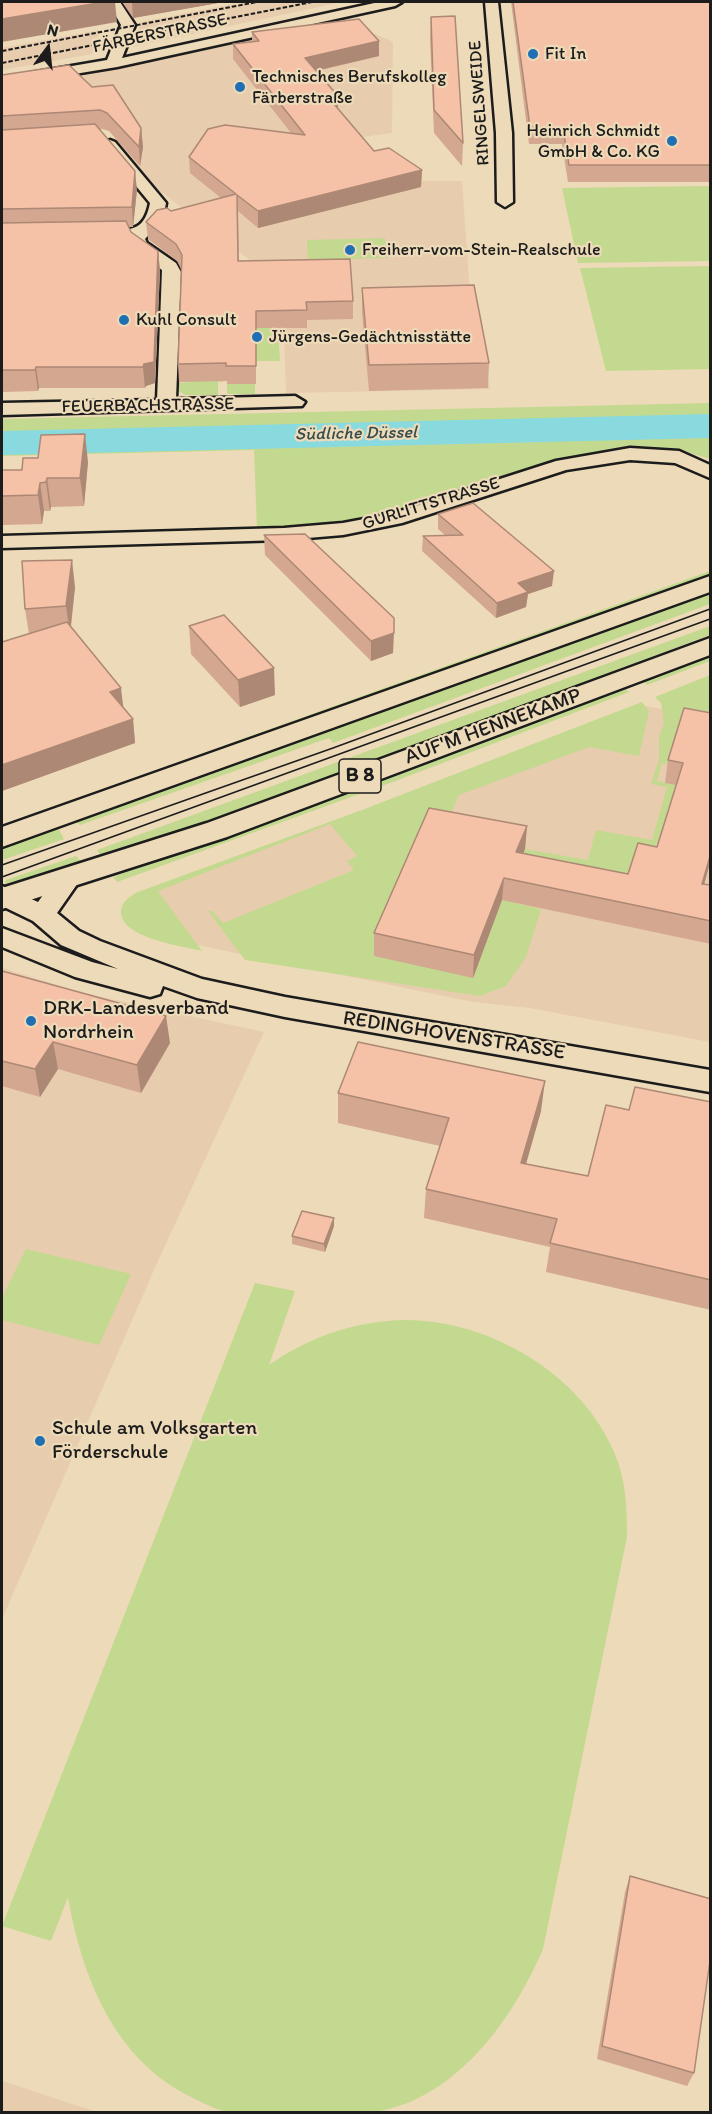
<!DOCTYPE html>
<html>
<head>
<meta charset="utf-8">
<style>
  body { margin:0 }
  #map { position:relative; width:712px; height:2114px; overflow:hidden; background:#eddab8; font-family:Itim,sans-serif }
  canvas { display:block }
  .frame { position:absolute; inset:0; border:3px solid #1c1c1c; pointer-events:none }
  .north { position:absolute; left:18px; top:18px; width:60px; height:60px; -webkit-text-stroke:4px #eddab8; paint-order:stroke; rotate:15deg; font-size:16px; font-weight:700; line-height:24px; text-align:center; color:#1c1c1c }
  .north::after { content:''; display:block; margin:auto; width:21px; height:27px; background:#1c1c1c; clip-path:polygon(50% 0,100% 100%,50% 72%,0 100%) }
</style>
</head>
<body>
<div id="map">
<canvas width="712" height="2114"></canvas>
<div class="frame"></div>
<div class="north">N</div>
</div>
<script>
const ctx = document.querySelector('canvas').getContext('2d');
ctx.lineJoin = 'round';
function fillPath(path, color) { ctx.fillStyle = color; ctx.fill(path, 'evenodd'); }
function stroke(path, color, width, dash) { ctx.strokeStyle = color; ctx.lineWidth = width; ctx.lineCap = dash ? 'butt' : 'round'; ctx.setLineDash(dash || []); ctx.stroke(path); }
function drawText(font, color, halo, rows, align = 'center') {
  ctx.font = font + ' Itim,sans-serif'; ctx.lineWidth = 4.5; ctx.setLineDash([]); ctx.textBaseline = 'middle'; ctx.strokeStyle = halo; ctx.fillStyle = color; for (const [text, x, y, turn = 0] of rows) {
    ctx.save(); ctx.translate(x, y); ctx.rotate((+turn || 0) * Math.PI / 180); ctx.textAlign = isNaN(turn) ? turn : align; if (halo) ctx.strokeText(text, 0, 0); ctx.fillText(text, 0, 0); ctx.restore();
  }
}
fillPath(new Path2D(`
  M242 2H342L132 47 141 22Z
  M345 20 393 42 392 133 354 138 413 181H462L470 295 490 389 286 393 282 285 155 187 120 148 83 76Z
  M100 30 92 54 2 70V48Z
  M640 705 710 718V1042L530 1008 473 1002 144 934 134 898Z
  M2 968 83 993 264 1032 157 1263 2 1619Z
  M2 2081 97 2112H2Z`), '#e7ccad');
fillPath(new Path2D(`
  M710 186V261L578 263 562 188Z
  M385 238 387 258 308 260 307 240Z
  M710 266V369L606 371 580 268Z
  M277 313 280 361H255V394H227V381L218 382V395H186L178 391V383L191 382 192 357Z
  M710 403V459L680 450 565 460 366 518 319 525 257 529 254 450 2 456V419Z
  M710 571V575L233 746H223Z
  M710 593V604L333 743 329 738 80 825 76 822Z
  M710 626V635L249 807 102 858 97 850Z
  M710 656V661L647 685 643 681Z
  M710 675V736L670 764 662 763 657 781 679 785 662 843 657 842 650 864 631 861 620 895 514 875 525 849 588 860 596 830 652 840 667 787 651 784 659 760V738L664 723 661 703 655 697Z
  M624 688 629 692 398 780 117 882 113 877Z
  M642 702 649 711 639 756 589 747 459 795 442 833 473 978 502 900 541 909 526 957 506 986 480 996 245 960 208 911H212L223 923 354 870 347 861 357 856 330 824 158 891 202 951C182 946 121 938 121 912 121 902 130 896 138 892L362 810Z
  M58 828 64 839 2 860V847Z
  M76 856 83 864 5 884 6 880Z
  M26 1249 131 1274 99 1345 2 1320V1298Z
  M255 1283 295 1291 269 1365C305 1340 344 1325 387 1321 476 1312 579 1369 614 1452 626 1479 627 1508 627 1537L543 1949C513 2019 456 2100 374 2112 352 2114 328 2112 306 2112 282 2112 253 2114 229 2112 216 2110 203 2103 191 2097 114 2059 82 1977 68 1897L51 1941 2 1926Z`), '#c3d98f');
fillPath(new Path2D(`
  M710 414V438L2 455V431Z`), '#89dadf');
const minor = new Path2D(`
  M108 2H120L135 25 122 58 379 2H402L395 6 117 67 2 86V78L107 60 121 25Z
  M485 2H498L512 133 513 202 505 207 497 202 496 133Z
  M110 140 115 142 166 203 163 219 145 239 147 243 176 263 181 272 176 399 295 396 305 402 302 406 2 415V403L157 400 162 270 134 250 129 239 98 240 90 235C106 215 141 250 150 203L102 145Z
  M630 448 679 451 710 465V478L675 463 630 460 566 470 402 523 343 535 284 540 2 548V536L284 528 343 523 391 514 556 461Z
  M67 871 76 874 80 880 57 913 79 931 100 941 202 979 285 997 710 1070V1092L285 1017 197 998 163 986 160 994 150 997 75 977 2 947V928L92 962 118 969 61 945 33 921 2 906V886L38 902 58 874Z`);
const primary = new Path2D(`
  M710 576V592L2 847V827Z
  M710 638V655L227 837 2 909V888L207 823Z`);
stroke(minor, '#1c1c1c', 5);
stroke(primary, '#1c1c1c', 5);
fillPath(minor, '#eddab8');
fillPath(primary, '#eddab8');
stroke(new Path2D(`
  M2 865 333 748 710 609
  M2 877 710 619`), '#1c1c1c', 1.5);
stroke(new Path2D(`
  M2 51 257 2
  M2 63 312 2`), '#1c1c1c', 2, [4.5, 2]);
fillPath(new Path2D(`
  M122 2H224L133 18Z
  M511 2H711V182H568L562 144H529Z
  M431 17 463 143 462 166 434 133 430 39Z
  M252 32 379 56 317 71 338 96V109L374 151 422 170 421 187 258 228 238 211 239 261 353 301V319L307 320V328H256V384H227V381L179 382 178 364 181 269 177 261 148 239 146 222 171 211 221 198 190 173 189 157 291 133 233 59V44L252 41Z
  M2 75 92 87 141 128 143 147 140 166 109 131 102 129H99L137 190 133 227H128L131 232 158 251 160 271 155 383 146 386 145 388H39L38 391 2 392Z
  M362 288 489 363 488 388 369 391 362 313Z
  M88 462 84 506 51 507 50 511H44L42 524 2 525V470H22Z
  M438 514 552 586 528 594 526 607 496 618 422 551 423 536H446L438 529Z
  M264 535 393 653 371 661 265 555Z
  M75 587 71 627 124 708 133 719 135 743 2 791V642L29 634 25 609Z
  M189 626 275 695 240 707 191 654Z
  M711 713V859L704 884 711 885V944L502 900 473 978 374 956V933L527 826 525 849 523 853 628 874 657 847 676 785 665 783 668 760Z
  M2 971 170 1043 141 1093 58 1069 40 1097 2 1086Z
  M338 1093 541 1111 526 1164 588 1176 629 1110 711 1102V1310L546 1272 550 1247 424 1218 426 1189 440 1146 338 1123Z
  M334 1226 325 1252 292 1244V1236Z
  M630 1876 694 2073 687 2086 597 2059 625 1892Z`), '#d3a790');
fillPath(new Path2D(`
  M104 2H115L117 22 2 42V19Z
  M132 2H224L133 18Z
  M379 41V56L306 73 305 58Z
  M338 96V112L328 97Z
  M141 128 143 147 140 166 139 147Z
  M422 170 421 187 258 228V211Z
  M135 171 137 190 133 227 132 207Z
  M158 251 160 271 155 383 146 386 145 388 143 367Z
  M36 367 39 388 38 391 35 370Z
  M85 434 88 462 84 506 80 478Z
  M47 478 51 507 50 511 46 482Z
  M40 483 44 511 42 524 38 495Z
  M72 560 75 587 70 633 66 606Z
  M554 571 552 586 528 594 526 607 496 618 497 603 518 583Z
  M394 633 393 653 371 661V641Z
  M274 668 275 695 240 707 238 680Z
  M121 688 124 713 110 692Z
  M133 719 135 743 2 791V765Z
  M527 826 525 849 514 875 516 852Z
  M711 853V859L698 907 702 884Z
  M504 878 502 900 473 978 474 955Z
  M166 1016 170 1043 141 1093 137 1065Z
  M53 1042 58 1069 40 1097 35 1069Z
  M545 1081 541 1111 518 1192 521 1163Z
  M334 1218V1226L325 1252 324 1244Z`), '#ac8875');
const building = new Path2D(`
  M2 2H104L2 19Z
  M513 2H711V165H569L563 128 530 127Z
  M455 16 463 143 434 110 431 17Z
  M359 19 379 41 305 58 338 96 328 97 374 151 389 148 422 170 258 211 237 195 238 261 350 259 353 301 306 302 307 310 256 311V366H226V363L178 364 182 255 176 244 146 222 157 210 167 208 171 211 236 194 189 157 208 129 225 125 305 135 233 44 259 41 252 32Z
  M69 65 92 87 113 85 141 128 139 147 107 113 100 110 2 116V75Z
  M95 124 135 171 132 207 2 209V130Z
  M126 221 131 232 158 251 154 362 144 364 143 367H36L35 370H2V223Z
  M474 285 489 363 369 365 362 288Z
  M85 434 80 478H47L46 482 40 483 38 495 2 496V470H22L23 458H38L41 435Z
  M473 503 554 571 518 583 528 592 497 603 423 536 463 535 438 514Z
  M305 534 394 618V633L371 641 264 535Z
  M72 560 66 606 25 609 22 561Z
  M224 615 274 668 238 680 189 626Z
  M67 622 121 688 110 692 133 719 2 765V642Z
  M684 708 711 713V853L702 884 711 885V921L504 878 474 955 374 933 429 808 527 826 516 852 628 874 638 843 657 847 683 763 668 760Z
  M2 971 166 1016 137 1065 53 1042 35 1069 2 1061Z
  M358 1042 545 1081 521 1163 588 1176 606 1105 629 1110 635 1087 711 1102V1280L550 1243 557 1219 426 1189 449 1118 338 1093Z
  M302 1211 334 1218 324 1244 292 1236Z
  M630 1876 711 1899V1954L694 2073 602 2046Z`);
fillPath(building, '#f5c2a7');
stroke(building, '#ac8875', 1.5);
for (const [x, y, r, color] of [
  [533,54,6,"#1f6fb2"],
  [240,87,6,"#1f6fb2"],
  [672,141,6,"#1f6fb2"],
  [350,250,6,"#1f6fb2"],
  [124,320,6,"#1f6fb2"],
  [257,337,6,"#1f6fb2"],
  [31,1021,6,"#1f6fb2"],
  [40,1441,6,"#1f6fb2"]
]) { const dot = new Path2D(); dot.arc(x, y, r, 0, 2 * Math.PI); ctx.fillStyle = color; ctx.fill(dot); stroke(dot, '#eddab8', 2); }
drawText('18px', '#1c1c1c', '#eddab8', [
  ["FÄRBERSTRASSE",160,34,-12],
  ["RINGELSWEIDE",480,103,-94],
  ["FEUERBACHSTRASSE",148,406,-1],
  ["GURLITTSTRASSE",431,504,-17]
]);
drawText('18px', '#1c1c1c', '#eddab8', [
  ["Fit In",545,54],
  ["Technisches Berufskolleg",252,77],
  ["Färberstraße",252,98],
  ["Heinrich Schmidt",660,131,"right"],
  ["GmbH & Co. KG",660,152,"right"],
  ["Freiherr-vom-Stein-Realschule",362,250],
  ["Kuhl Consult",136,320],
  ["Jürgens-Gedächtnisstätte",269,337]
], 'left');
drawText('italic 18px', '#374c4d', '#eddab8', [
  ["Südliche Düssel",356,434,-1]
]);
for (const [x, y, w] of [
  [360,776,42]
]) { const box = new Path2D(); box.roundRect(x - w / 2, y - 17, w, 34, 4.5); ctx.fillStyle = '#eddab8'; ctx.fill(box); stroke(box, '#1c1c1c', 1.5); }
drawText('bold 20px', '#1c1c1c', null, [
  ["B 8",360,776]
]);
drawText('21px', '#1c1c1c', '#eddab8', [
  ["AUF'M HENNEKAMP",493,727,-20],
  ["REDINGHOVENSTRASSE",454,1036,9]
]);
drawText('21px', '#1c1c1c', '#eddab8', [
  ["DRK-Landesverband",43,1009],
  ["Nordrhein",43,1033],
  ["Schule am Volksgarten",52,1429],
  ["Förderschule",52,1453]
], 'left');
</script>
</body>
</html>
